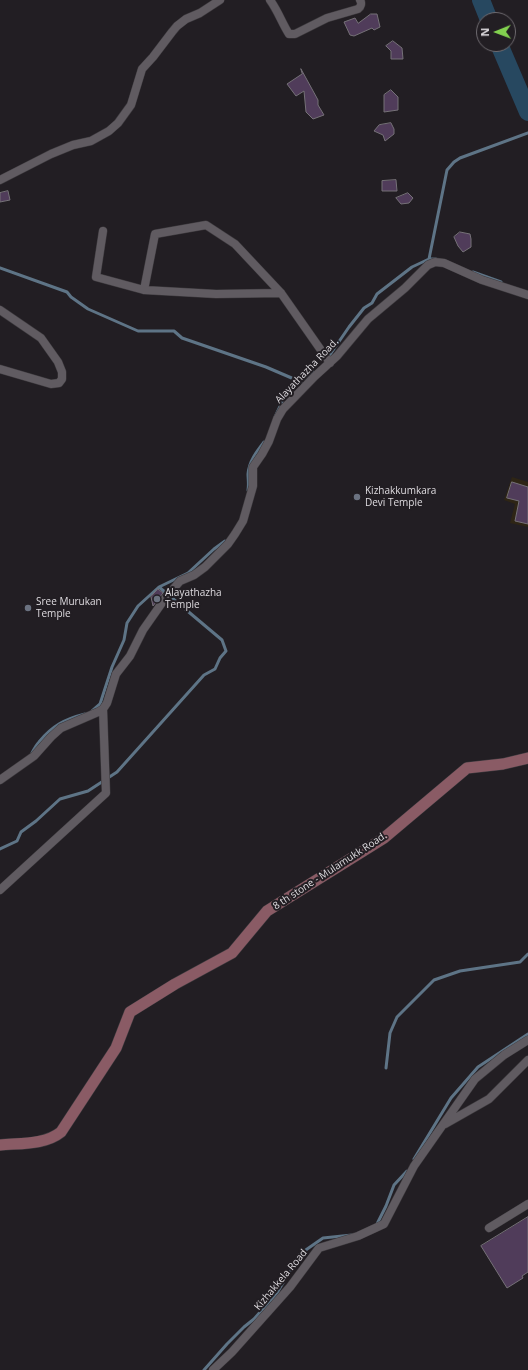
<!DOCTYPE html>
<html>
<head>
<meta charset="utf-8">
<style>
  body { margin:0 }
  #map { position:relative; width:528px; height:1370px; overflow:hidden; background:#221e23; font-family:"Open Sans",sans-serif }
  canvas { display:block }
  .north { position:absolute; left:476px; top:12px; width:40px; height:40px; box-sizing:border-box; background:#221e23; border:1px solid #6e6a6f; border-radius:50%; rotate:269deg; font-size:11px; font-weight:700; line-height:16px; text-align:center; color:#dfdce0 }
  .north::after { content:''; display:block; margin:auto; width:14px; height:18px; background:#82d04f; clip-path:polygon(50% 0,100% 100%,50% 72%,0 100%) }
</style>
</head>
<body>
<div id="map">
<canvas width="528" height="1370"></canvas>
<div class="north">N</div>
</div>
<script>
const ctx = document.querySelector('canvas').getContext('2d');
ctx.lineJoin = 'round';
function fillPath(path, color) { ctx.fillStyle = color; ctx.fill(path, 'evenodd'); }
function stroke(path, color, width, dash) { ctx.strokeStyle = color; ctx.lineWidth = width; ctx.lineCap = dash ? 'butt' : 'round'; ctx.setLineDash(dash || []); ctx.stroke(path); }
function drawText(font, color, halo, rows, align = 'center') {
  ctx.font = font + ' "Open Sans",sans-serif'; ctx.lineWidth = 4; ctx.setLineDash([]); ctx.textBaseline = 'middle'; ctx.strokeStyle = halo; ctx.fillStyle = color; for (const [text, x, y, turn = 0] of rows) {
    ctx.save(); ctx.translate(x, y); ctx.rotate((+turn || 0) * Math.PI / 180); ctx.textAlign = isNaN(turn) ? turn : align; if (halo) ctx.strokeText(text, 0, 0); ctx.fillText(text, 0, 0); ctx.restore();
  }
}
fillPath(new Path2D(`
  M512 477 528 482V527L510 523 515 504 504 500Z`), '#2e2515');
stroke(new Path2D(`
  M429 259 447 170 454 162 460 158 528 133
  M0 268 67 292 71 297 88 309 138 331H174L182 338 266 367 301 382
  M473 272 501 282
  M327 359 349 327 364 308 372 303 377 294 412 267 429 259H436
  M275 417 284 398 295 385 313 372
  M248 490C249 484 248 479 248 474 249 461 257 451 264 442
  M92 711 100 704 112 667 124 640 127 623 138 606 159 587 188 573 214 549 225 541
  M32 753C34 749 36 745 39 742 52 726 65 719 85 714
  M0 849 17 841 21 832 36 821 60 799 88 791 117 772 204 675 215 669 220 658 226 651 222 640 159 587
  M386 1068 390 1033 397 1017 434 980 460 971 520 962 528 954
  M414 1159 451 1098 478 1067 528 1034
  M377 1224 386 1206 394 1185 407 1171
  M204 1370 227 1344 244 1327 254 1319 277 1293 300 1254 323 1238 352 1235`), '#5e7486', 3);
stroke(new Path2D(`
  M481 0 489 20
  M499 44 528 112`), '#274860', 18);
const building = new Path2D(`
  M371 14H377L380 27 374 30 372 28 354 36 350 35 344 22 355 18 358 23Z
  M393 41 402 48 403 59H391V51L386 46Z
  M301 69 318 100V105L324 115 313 119 306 112 304 91 296 96 287 84 302 74Z
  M391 90 398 97V110L384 112V95Z
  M391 123 394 129V134L385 141 383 135 374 131 379 125Z
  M396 180 397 191H382V181Z
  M8 191 10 200 0 202V193Z
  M408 193 413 198 409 203 401 204 396 198Z
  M460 232 470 234 471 239V247L463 252 458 246 454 237Z
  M512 482 528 487V524L515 521 519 501 507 498Z
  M158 589 163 593 153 606 151 597Z
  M528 1217V1272L522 1276 523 1278 507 1288 481 1246Z`);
fillPath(building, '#503c5a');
stroke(building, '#757177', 1);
const minor = new Path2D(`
  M270 0C278 11 282 23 289 34H295L327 18 358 9C361 7 362 3 360 0
  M0 180 51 154 73 145 91 141 109 131 118 123 131 105 142 69 153 57 172 32 177 26 186 19 200 13 220 0
  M103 231 96 277 144 290 216 294 281 293
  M144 290 155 234 206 225 235 244 281 293 330 363
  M0 310 41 338 58 362 62 372V379L59 383 51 384 0 369
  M0 780 34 756 51 737 61 728 98 712 103 709 107 703 116 674 130 656 143 630 164 600 180 581 194 575 205 567 228 544 235 534 243 521 253 486V467L262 454 269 441 277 419 283 409 314 377 337 356 368 319 405 288 428 265 435 262 444 263 482 280 528 295
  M0 890 106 793 103 709
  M445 1124 489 1099 528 1060
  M489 1228 528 1204
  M213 1370 232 1352 290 1287 319 1248 358 1236 384 1224 414 1166 475 1079 504 1055 528 1040`);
const secondary = new Path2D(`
  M0 1145C20 1143 45 1145 61 1132L116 1048 130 1012 175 984 232 953 267 911 384 838 467 768 503 764 528 758`);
stroke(minor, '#3e3b3f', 9);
stroke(secondary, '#3e3b3f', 12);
stroke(minor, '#605b61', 8);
stroke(secondary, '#8a5b65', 11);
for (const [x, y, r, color] of [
  [357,497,4,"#6b7280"],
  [157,599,4,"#6b7280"],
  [28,608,4,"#6b7280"]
]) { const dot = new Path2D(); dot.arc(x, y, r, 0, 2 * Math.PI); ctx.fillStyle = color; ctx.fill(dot); stroke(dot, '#221e23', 1.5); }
drawText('10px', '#dfdce0', '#221e23', [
  ["Alayathazha Road.",307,371,-46],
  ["8 th stone - Mulamukk Road.",330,871,-33],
  ["Kizhakkela Road",281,1280,-50]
]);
drawText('10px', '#dfdce0', '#221e23', [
  ["Kizhakkumkara",365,491],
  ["Devi Temple",365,503],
  ["Alayathazha",165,593],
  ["Temple",165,605],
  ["Sree Murukan",36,602],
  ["Temple",36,614]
], 'left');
</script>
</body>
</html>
